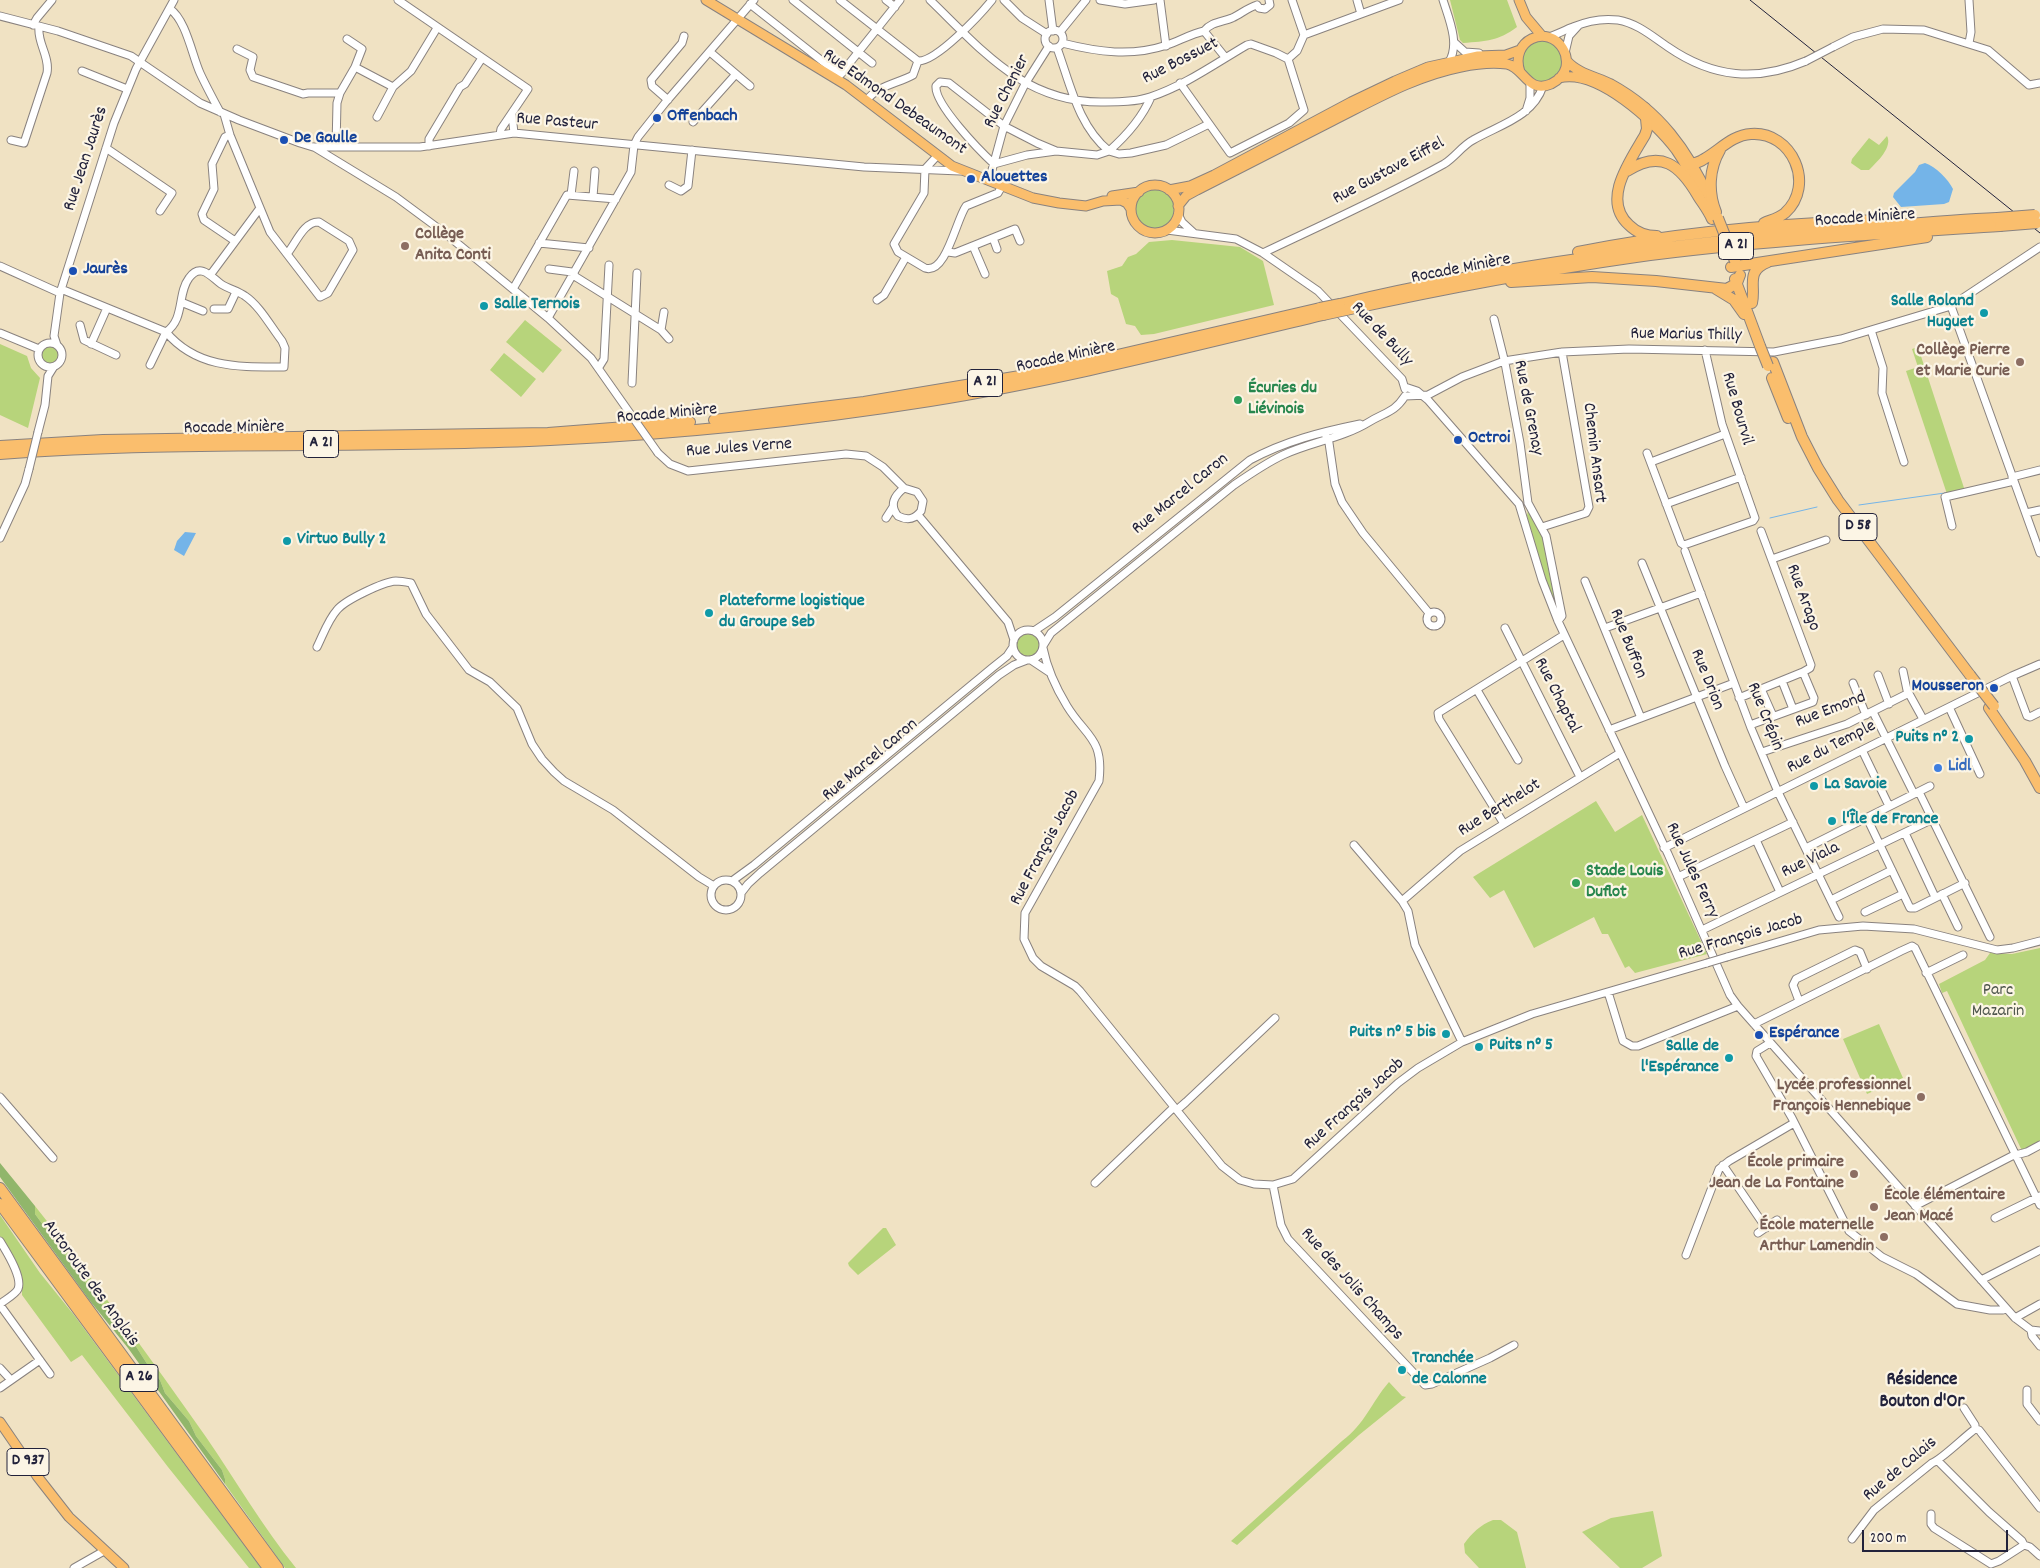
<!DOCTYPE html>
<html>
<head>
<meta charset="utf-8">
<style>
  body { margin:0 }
  #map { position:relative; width:2040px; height:1568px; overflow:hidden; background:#f0e2c3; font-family:Dekko,sans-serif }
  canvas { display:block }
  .scale { position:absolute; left:1862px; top:1530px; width:146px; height:22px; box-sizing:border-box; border:2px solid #22223b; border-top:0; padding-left:6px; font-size:15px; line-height:18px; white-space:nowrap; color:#22223b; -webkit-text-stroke:4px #fcf5e5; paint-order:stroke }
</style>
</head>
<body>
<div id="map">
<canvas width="2040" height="1568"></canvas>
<div class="scale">200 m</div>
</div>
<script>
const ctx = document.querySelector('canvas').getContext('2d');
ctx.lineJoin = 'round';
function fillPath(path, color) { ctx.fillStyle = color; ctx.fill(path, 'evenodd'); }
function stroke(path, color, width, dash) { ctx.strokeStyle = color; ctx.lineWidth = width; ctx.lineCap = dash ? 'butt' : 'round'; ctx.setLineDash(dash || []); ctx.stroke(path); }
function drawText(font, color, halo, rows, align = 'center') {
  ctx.font = font + ' Dekko,sans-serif'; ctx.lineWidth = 4.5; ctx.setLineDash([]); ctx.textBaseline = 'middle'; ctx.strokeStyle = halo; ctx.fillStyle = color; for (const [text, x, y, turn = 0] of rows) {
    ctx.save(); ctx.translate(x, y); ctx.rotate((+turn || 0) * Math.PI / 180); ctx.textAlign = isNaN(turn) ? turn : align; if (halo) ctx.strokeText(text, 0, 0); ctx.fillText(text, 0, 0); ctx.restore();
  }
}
fillPath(new Path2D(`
  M1450 0H1507L1517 27C1498 41 1487 41 1463 43L1460 40Z
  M1521 61a21 21 0 1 1 42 0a21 21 0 1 1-42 0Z
  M1887 136C1893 147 1877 162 1869 170H1861L1851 163 1852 159 1869 138 1879 145Z
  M1134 209a20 20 0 1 1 40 0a20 20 0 1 1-40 0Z
  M1172 240 1240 247 1263 261 1274 305 1154 334 1141 335 1135 326 1126 324 1118 298 1111 294 1107 271 1122 266 1128 257 1136 254 1149 242Z
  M525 320 562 350 543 373 506 342Z
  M0 344 27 356 31 368 40 378 28 428 0 415Z
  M41 355a9 9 0 1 1 18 0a9 9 0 1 1-18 0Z
  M1918 347 1965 491 1947 494 1906 371 1918 367 1912 349Z
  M504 353 536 379 521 397 490 370Z
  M1528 510 1545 536 1560 612 1558 613 1544 577 1527 516Z
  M1016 646a12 12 0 1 1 24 0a12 12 0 1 1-24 0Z
  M1596 801 1615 832 1642 815 1707 954 1635 973 1629 966 1625 968 1608 934H1602L1594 917 1534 948 1504 890 1490 898 1473 877Z
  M2040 948V1144L2023 1153 1947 991 1942 993 1939 984 1985 960 1990 953 2012 954Z
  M1879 1024 1903 1078 1867 1094 1843 1039Z
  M35 1206C95 1281 151 1359 206 1437 236 1481 263 1527 296 1568H285L225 1484V1479L222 1470 196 1436 189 1421 165 1393 160 1380 151 1370 121 1323 111 1317 35 1214Z
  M0 1215 40 1273 74 1315 261 1568H249L168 1467 82 1355 71 1362 22 1295V1286L19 1269 14 1258 0 1236Z
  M883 1228H886L896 1245 858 1275 849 1266 848 1263Z
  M1389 1382 1402 1396 1406 1397 1359 1435 1237 1545 1231 1541 1342 1441C1365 1424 1371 1403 1389 1382Z
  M1653 1511 1662 1556 1642 1568H1620L1582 1532 1611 1518Z
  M1493 1520H1501L1517 1532 1526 1568H1479L1465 1553 1464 1544C1472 1533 1480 1525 1493 1520Z`), '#b7d47b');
fillPath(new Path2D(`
  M0 1163 35 1206V1214L111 1317 121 1323 151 1370 160 1380 165 1393 189 1421 196 1436 222 1470 225 1479V1484L128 1348 90 1301 5 1184 0 1177Z`), '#91b66b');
fillPath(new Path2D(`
  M1925 163C1936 167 1948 179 1953 189L1949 202 1944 204 1901 207 1893 197 1894 193 1915 172 1919 165Z
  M185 532 196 533 184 556 174 550 177 541Z`), '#74b4e8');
stroke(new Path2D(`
  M1859 505 1952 492
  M1770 518 1817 507`), '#74b4e8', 1);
const minor = new Path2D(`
  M398 0 528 89 501 129 500 134
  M793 0 872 63
  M840 0 918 61
  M886 0 895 7
  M930 0C983 51 1025 104 1105 102 1119 102 1136 102 1150 97 1184 86 1216 63 1247 45L1251 44 1276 53 1288 59 1304 110 1289 123 1230 153 1180 83
  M1004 0 1022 18 1047 34
  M1049 0 1053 31
  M1100 0 1125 4 1154 0
  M1160 0 1166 46
  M1292 0 1304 35
  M1357 0 1361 14
  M1443 0C1449 19 1460 44 1449 62
  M750 4 831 68 842 73
  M1257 5 1259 8 1265 9 1270 5 1269 0
  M170 9C186 20 192 55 200 73 206 86 213 99 220 112
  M0 16 58 31 131 56 200 103 239 120 300 143 313 147H420L514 133 864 167 960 171
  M33 25 37 18 52 0
  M1045 39a9 9 0 1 1 18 0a9 9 0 1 1-18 0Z
  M1204 31C1211 22 1222 22 1232 18 1241 14 1247 8 1257 5
  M1060 32 1086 0
  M1304 35 1399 0
  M1548 37C1557 35 1564 30 1573 27 1587 21 1602 18 1618 20 1637 23 1653 37 1668 47 1713 78 1757 82 1806 61
  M1454 42 1465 52 1479 53
  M1062 43C1098 52 1131 57 1167 45 1179 41 1191 34 1204 31L1225 57
  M1969 43 1971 32 1969 0
  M1833 47 1853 37 1883 29 1924 30 1988 50 2029 85 2040 83
  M1057 48C1070 83 1078 126 1109 151 1126 136 1142 118 1151 97
  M237 49 253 57 250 70 253 77 303 94 308 93H340L337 103 336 147
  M710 52 750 86
  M1565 53 1569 36 1579 25
  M1288 59 1297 51 1304 35
  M918 61C936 62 980 15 992 0
  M355 67 393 87
  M82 71 127 89
  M840 75 900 0
  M340 93 355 67 362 49 347 39
  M668 100 652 86 651 80 682 43 684 36
  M867 100C877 86 899 83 913 75L918 61
  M1526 111 1530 98V82
  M224 114 230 135 270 232 320 297 328 293 353 250 349 241 319 222C304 221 296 243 287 254
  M512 115 514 133
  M377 117 393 87 411 71 437 28
  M693 122 736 74
  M230 135 225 137 212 164 214 189 202 214 204 220 235 241
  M11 140 24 143 47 73C50 56 37 43 39 27
  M429 146V139L460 87 465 84 482 58
  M314 147 396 197 446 234 548 318 591 358 634 419
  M106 148 172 193 160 211
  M1056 151 1027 155 994 164C980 151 934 104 936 86L940 82 949 83 1004 126 1037 143 1056 151 1097 155 1109 151 1119 154 1131 153 1166 145 1209 124
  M937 156 925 169 924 193 894 244 898 252 925 268C946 275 956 220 966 206L998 193 1002 186
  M989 181 1004 126 1025 84 1049 46
  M669 185 681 191 688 186 692 150
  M571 195 574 171
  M593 197 595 171
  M1178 214 1182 222 1194 233
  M1167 230 1236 239 1263 253 1318 291 1402 379 1405 389
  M993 238 997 249
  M539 243 589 248
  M973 246 985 274
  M948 252 955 253 1015 229 1020 241
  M1263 253C1324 224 1386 196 1444 164 1455 157 1462 146 1473 140 1499 125 1533 117 1543 86
  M0 266 60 293
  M549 269 572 272 576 277 661 330 669 339
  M211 274 260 208
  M61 289 166 332C185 319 177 294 189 278 201 261 213 279 221 284 229 289 238 291 245 296 260 306 271 327 282 341L285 348 284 367C240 367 197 369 166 332L150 365
  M513 289 567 195 616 199
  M877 300 884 295 906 257
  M181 302 203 311
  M1951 306 2040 553
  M214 309H228L236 292
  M548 318 631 172 634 145 638 137 665 103 754 0
  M1494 319 1505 363 1520 443 1528 503
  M80 325 84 340 116 355
  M661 330 664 312
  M1871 330 1883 368 1882 393 1904 462
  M0 333 39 349
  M38 355a12 12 0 1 1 24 0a12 12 0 1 1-24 0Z
  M91 344 107 308
  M57 345 54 336 60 293 114 123 136 69 174 0
  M599 367 604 359 609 265
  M632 383 637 273
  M1405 387 1417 391 1428 400 1519 504 1542 580 1558 621 1668 854 1730 995 1738 1006 2015 1318 2031 1330 2040 1331
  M1405 396 1428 395 1462 377 1504 361 1562 352 1629 349 1774 352 1841 339 1951 306 2040 247
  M38 432 45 405 48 376 53 368
  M1326 436 1329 443 1335 484 1342 502 1363 533 1429 613
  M658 453 670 464 688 471 846 454 866 456 883 467 904 488
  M1647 453 1681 543 1684 545 1753 521 1755 518 1722 424 1705 350
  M1651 462 1725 434
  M2012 477 2040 470
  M904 488 917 492 923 501 921 511C915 519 908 521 898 516 889 505 894 496 904 488Z
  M1528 503 1546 536 1562 616 1558 621
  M1666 504 1741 477
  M2026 513 2040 510
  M918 515 1008 622 1014 640
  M886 518 893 507
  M1952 526 1945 497 2014 481
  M1542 527 1586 513 1589 507 1562 352
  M0 538 25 484 29 469
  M1685 551 1751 728 1778 792 1839 917
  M1772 559 1826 540
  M1642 563 1725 766 1744 808
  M1585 581 1641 718
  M1427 619a7 7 0 1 1 14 0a7 7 0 1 1-14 0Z
  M1505 628 1580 777
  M1605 628 1701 593
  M1013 645a15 15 0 1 1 30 0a15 15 0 1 1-30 0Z
  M1034 631 1055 617 1250 460C1285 441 1321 432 1360 424
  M1043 646 1051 633 1234 485C1250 474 1266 463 1283 455 1311 442 1343 438 1369 422 1385 412 1394 413 1405 396
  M317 647C323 635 328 620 337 610 345 600 383 582 396 581 401 581 406 582 411 583L426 614 469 670 490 682 517 708 532 744 542 759 554 772 564 781 613 810 699 877 714 886
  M1043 648C1047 668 1056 688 1067 706 1086 737 1104 738 1099 781L1025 913 1024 939 1033 958 1041 966 1075 986 1080 991 1222 1166 1240 1180 1254 1184 1273 1185 1293 1179 1398 1083 1418 1068 1462 1042 1532 1014 1707 963
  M1031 660 1049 672
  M1903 671 1907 690 1923 719
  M1878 675 1889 704
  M2012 676 2027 716 2030 717 2040 712
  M1782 681 1793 709
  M1853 683 1866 715
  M1761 689 1773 716
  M1477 690 1518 760
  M1739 698 1803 672 1810 668 1811 665 1761 531
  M1949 707 1980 774
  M1873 712 1914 794 1930 786
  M1750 725 1813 702 1814 698 1803 672
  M1609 730 1734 683
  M1862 750 1889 806
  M1762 752 1847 724 1909 693
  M1919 792 1990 937
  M1867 818 1910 908H1915L1965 883
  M1504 824 1439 719 1438 713 1564 635
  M1905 833 1935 897
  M1756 840 1780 892
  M1354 845 1402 901 1408 911 1415 945 1462 1042
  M1664 848 2012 676 2040 664
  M1806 848 1914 794
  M1678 877 1793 822
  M711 895a15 15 0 1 1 30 0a15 15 0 1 1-30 0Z
  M732 881 754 865 992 668 1007 656 1013 647
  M741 893 748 884 760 873 999 675 1014 665 1027 660
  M1942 894 1958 927
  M1831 900 1892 870
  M1402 901 1460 851 1620 753
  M1865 912 1903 894
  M1702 930 1933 819
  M1727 957 1819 930 1863 926 1914 929 1997 950 2013 948 2040 941
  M1926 973 1963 955
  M1608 992 1623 1041 1632 1046H1638L1738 1006
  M1799 1001 1793 985 1796 979 1855 950 1860 952 1867 969
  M1754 1024 1901 951 1912 946 1915 948 2040 1205
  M1770 1043 1757 1051 1756 1056 1792 1118 1849 1231 1882 1257 1916 1274 1957 1304 1990 1310H2003L2006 1308
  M0 1097 53 1158
  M1723 1165 1766 1228
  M1095 1183 1172 1109H1178L1186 1102 1275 1018
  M1273 1185 1281 1225 1288 1239 1425 1385 1432 1384 1490 1358 1514 1345
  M1915 1206 2012 1156 2027 1152 2040 1145
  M1995 1218 2040 1196
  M1758 1233 1777 1220
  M0 1241C6 1251 23 1277 18 1289 16 1294 5 1300 0 1304
  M1686 1255 1719 1169 1729 1161 1794 1123
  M1981 1280 2040 1250
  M0 1305 50 1374
  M2015 1318 2040 1304
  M2031 1330 2032 1336 2040 1346
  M0 1368 11 1380
  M0 1388 40 1360
  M2027 1390V1404L2040 1421
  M1964 1408 1975 1425V1429L1979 1430 2040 1508
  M1938 1461 1989 1512 2022 1541 2024 1545 2030 1547 2040 1556
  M1931 1514V1524L1934 1528 1991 1564 1999 1561 2024 1545
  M1852 1539 1874 1510 1932 1463C1941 1460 1964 1437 1975 1429
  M74 1568 104 1551`);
const major = new Path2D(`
  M706 0 846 85 952 166 1033 198 1059 203 1086 206 1103 201 1121 200 1127 203 1131 209
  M1519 0 1526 17 1542 36
  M1567 61C1577 73 1597 77 1611 84 1660 111 1688 150 1710 199
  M1559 78C1597 68 1655 122 1676 150 1685 163 1693 178 1700 193
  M1131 209a24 24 0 1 1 48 0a24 24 0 1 1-48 0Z
  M1169 190 1190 186 1214 175 1351 102 1395 81 1428 67 1478 56 1506 55 1520 50
  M1112 196 1139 192
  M1178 206 1186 196 1197 190C1242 167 1287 144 1332 121 1374 100 1415 76 1461 67 1475 64 1492 62 1507 64 1524 67 1527 94 1551 84 1559 80 1564 75 1566 67 1567 61 1566 54 1563 49 1548 23 1509 40 1520 72
  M0 1422 37 1476 69 1517 124 1568`);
const highway = new Path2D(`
  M1645 108 1647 129 1645 135C1630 161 1601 200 1629 225 1637 233 1646 236 1657 236
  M1686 165C1692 164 1699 163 1704 159 1720 150 1732 135 1751 134 1792 131 1816 185 1785 213 1779 218 1771 220 1764 223
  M1627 171C1661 149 1680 165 1698 196 1703 204 1708 210 1712 219
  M1716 212C1708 192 1709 169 1720 150
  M1578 252C1676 232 1776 224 1876 220
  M1731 267 1927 237
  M1735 279 1760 346
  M1511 282 1592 277 1656 281 1727 289 1737 283 1740 275
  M1716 289 1734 300 1744 314
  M1752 303C1756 286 1745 271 1768 262
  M1340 304C1508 264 1678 243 1850 229 1899 225 1948 220 1997 218
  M1346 310C1442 289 1538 271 1636 257 1756 241 1879 234 2000 226
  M1773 362 1802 437 1818 468 1838 500 1970 675
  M1772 378 1788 418
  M714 420 864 402 1044 372 1320 308
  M0 446 103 440 548 433 690 422
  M0 454C183 440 367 449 550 440 677 434 804 421 930 401 1062 380 1192 346 1323 315
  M1989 708 2025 761 2040 788
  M0 1188 278 1568
  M0 1204 268 1568`);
stroke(minor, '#89827f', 9);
stroke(major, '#89827f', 11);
stroke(highway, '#89827f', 12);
stroke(minor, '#fff', 7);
stroke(major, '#fabe6d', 9);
stroke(highway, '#fabe6d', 10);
stroke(new Path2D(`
  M1750 0 2040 233`), '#22223b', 1);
const minorBridge = new Path2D(`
  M1806 61 1833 47
  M634 419 658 453
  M29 469 38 432
  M1707 963 1727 957`);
const highwayBridge = new Path2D(`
  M1718 218 1735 261
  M1997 218 2035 215
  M2000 226 2037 223
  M1320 308 1340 304
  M1323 315 1346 310
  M1760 346 1768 366
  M1970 675 1994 706`);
stroke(minorBridge, '#89827f', 9, []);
stroke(highwayBridge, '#89827f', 12, []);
stroke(minorBridge, '#fff', 7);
stroke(highwayBridge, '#fabe6d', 10);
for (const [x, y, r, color] of [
  [657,118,5,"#1a4fb4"],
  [284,140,5,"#1a4fb4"],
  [971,179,5,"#1a4fb4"],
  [405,246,5,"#8d6e63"],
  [73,271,5,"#1a4fb4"],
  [484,306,5,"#0f9aa8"],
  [1984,313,5,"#0f9aa8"],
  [2020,362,5,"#8d6e63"],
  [1238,400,5,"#2e9e5b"],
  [1458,440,5,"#1a4fb4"],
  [287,541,5,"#0f9aa8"],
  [709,613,5,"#0f9aa8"],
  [1994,688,5,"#1a4fb4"],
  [1969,739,5,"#0f9aa8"],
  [1938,768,5,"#3f7fe0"],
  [1814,786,5,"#0f9aa8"],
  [1832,821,5,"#0f9aa8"],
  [1576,883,5,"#2e9e5b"],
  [1446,1034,5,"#0f9aa8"],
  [1759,1035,5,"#1a4fb4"],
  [1479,1047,5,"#0f9aa8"],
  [1729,1058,5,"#0f9aa8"],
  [1921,1097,5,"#8d6e63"],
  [1854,1174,5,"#8d6e63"],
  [1874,1207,5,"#8d6e63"],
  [1884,1237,5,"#8d6e63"],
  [1402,1370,5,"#0f9aa8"]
]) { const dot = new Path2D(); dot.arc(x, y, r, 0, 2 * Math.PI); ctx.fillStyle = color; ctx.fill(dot); stroke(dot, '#fcf5e5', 2); }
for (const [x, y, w] of [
  [1736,246,35],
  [985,383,35],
  [321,444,35],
  [1858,527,38],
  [139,1378,38],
  [28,1462,42]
]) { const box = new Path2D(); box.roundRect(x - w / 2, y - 13.5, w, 27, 4); ctx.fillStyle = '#fcf5e5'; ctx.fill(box); stroke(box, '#22223b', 1); }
drawText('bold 16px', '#22223b', null, [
  ["A 21",1736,246],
  ["A 21",985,383],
  ["A 21",321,444],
  ["D 58",1858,527],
  ["A 26",139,1378],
  ["D 937",28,1462]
]);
drawText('18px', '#22223b', '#fcf5e5', [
  ["Rue Bossuet",1181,62,-27],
  ["Rue Chenier",1008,92,-63],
  ["Rue Edmond Debeaumont",894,103,35],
  ["Rue Pasteur",557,123,5],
  ["Rue Jean Jaurès",87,159,-72],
  ["Rue Gustave Eiffel",1389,172,-28],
  ["Rocade Minière",1865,219,-4],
  ["Rocade Minière",1461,270,-11],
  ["Rue de Bully",1381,335,47],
  ["Rue Marius Thilly",1686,336,1],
  ["Rocade Minière",1066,358,-12],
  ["Rue de Grenay",1527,408,79],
  ["Rue Bourvil",1736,409,74],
  ["Rocade Minière",667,415,-5],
  ["Rocade Minière",234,429,-1],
  ["Rue Jules Verne",739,449,-4],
  ["Chemin Ansart",1593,453,83],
  ["Rue Marcel Caron",1181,495,-39],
  ["Rue Arago",1802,598,70],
  ["Rue Buffon",1627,644,68],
  ["Rue Drion",1706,680,68],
  ["Rue Chaptal",1556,696,63],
  ["Rue Emond",1831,711,-21],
  ["Rue Crépin",1764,717,68],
  ["Rue du Temple",1832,748,-27],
  ["Rue Marcel Caron",871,761,-40],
  ["Rue Berthelot",1500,809,-32],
  ["Rue François Jacob",1046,848,-62],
  ["Rue Viala",1811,861,-26],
  ["Rue Jules Ferry",1691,871,65],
  ["Rue François Jacob",1741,938,-16],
  ["Rue François Jacob",1355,1105,-42],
  ["Autoroute des Anglais",90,1284,54],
  ["Rue des Jolis Champs",1351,1285,48],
  ["Rue de Calais",1901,1470,-40]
]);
drawText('bold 18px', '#164399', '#fcf5e5', [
  ["Offenbach",667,118],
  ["De Gaulle",294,140],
  ["Alouettes",981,179],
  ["Jaurès",83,271],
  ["Octroi",1468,440],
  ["Mousseron",1984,688,"right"],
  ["Espérance",1769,1035]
], 'left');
drawText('bold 18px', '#785e54', '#fcf5e5', [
  ["Collège",415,236,"left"],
  ["Anita Conti",415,257,"left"],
  ["Collège Pierre",2010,352],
  ["et Marie Curie",2010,373],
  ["Lycée professionnel",1911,1087],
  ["François Hennebique",1911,1108],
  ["École primaire",1844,1164],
  ["Jean de La Fontaine",1844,1185],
  ["École élémentaire",1884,1197,"left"],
  ["Jean Macé",1884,1218,"left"],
  ["École maternelle",1874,1227],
  ["Arthur Lamendin",1874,1248]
], 'right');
drawText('bold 18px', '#0d838f', '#fcf5e5', [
  ["Salle Roland",1974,303,"right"],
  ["Huguet",1974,324,"right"],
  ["Salle Ternois",494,306],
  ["Virtuo Bully 2",297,541],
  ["Plateforme logistique",719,603],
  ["du Groupe Seb",719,624],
  ["Puits n° 2",1959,739,"right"],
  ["La Savoie",1824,786],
  ["l'Île de France",1842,821],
  ["Puits n° 5 bis",1436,1034,"right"],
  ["Puits n° 5",1489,1047],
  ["Salle de",1719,1048,"right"],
  ["l'Espérance",1719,1069,"right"],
  ["Tranchée",1412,1360],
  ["de Calonne",1412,1381]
], 'left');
drawText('bold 18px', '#27864d', '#fcf5e5', [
  ["Écuries du",1248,390],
  ["Liévinois",1248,411],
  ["Stade Louis",1586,873],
  ["Duflot",1586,894]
], 'left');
drawText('bold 18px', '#366cbe', '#fcf5e5', [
  ["Lidl",1948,768]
], 'left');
drawText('18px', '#4f574e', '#fcf5e5', [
  ["Parc",1998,992],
  ["Mazarin",1998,1013]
]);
drawText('bold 19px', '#22223b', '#fcf5e5', [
  ["Résidence",1922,1381],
  ["Bouton d'Or",1922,1403]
]);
</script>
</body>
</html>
